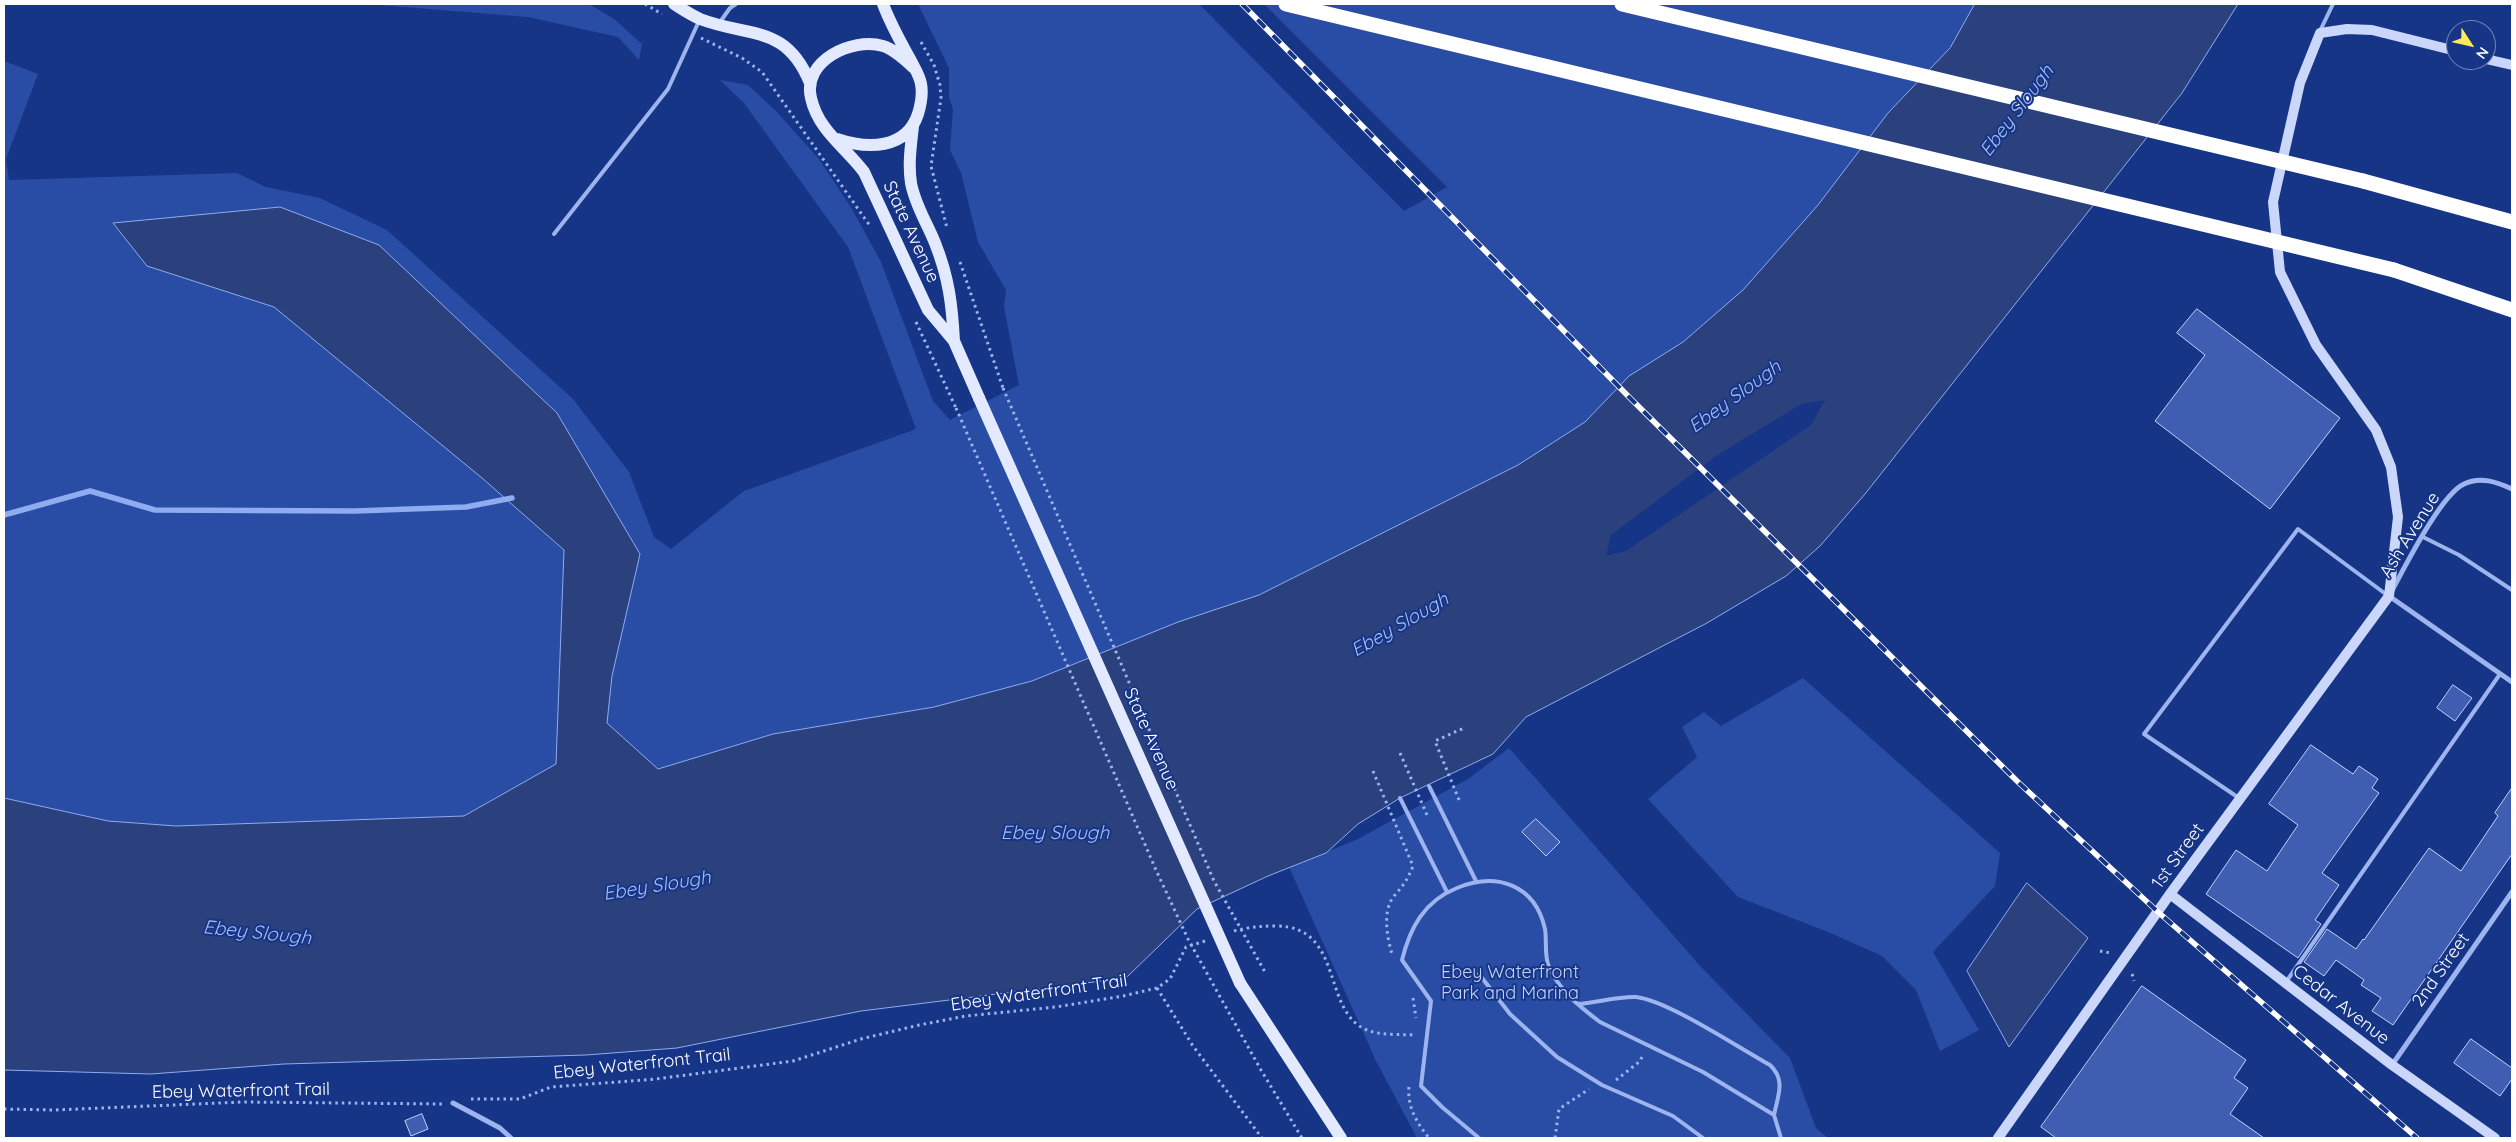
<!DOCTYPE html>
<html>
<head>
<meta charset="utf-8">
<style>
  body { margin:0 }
  #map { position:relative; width:2516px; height:1142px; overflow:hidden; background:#163587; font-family:Quicksand,sans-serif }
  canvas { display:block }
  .frame { position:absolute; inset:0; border:5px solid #fff; pointer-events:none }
  .north { position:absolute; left:2446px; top:20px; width:50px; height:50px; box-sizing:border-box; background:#163587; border:1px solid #7386b7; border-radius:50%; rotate:125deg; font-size:14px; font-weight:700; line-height:20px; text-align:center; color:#fff }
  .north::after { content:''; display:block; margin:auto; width:18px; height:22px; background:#ffeb59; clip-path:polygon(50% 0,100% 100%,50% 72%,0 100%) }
</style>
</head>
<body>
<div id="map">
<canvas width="2516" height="1142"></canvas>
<div class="frame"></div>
<div class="north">N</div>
</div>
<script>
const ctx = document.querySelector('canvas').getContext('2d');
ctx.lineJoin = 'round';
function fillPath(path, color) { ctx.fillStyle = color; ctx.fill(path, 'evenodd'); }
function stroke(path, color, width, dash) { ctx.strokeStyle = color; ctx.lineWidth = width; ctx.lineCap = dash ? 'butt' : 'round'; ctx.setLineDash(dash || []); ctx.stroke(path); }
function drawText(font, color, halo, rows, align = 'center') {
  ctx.font = font + ' Quicksand,sans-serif'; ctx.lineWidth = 4; ctx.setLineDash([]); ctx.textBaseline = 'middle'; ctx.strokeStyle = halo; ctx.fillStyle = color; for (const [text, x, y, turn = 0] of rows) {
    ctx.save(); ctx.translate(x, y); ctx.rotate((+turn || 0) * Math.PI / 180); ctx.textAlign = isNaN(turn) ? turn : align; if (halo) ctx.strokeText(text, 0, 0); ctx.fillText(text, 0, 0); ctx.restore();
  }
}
fillPath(new Path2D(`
  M366 4H589L614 19 642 44 639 60 618 37 528 17Z
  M918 4H1199L1404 211 1447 187 1264 4H2001L1782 269 1683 342 1629 376 1585 422 1518 465 1259 595 1178 622 1032 681 934 707 773 734 658 769 556 764 464 816 176 826 108 821 4 798V61L38 74 6 159 9 180 237 173 266 187 320 198 387 230 573 399 629 472 654 537 671 549 744 491 916 429 848 247 744 103 720 80 748 85 776 111 819 159 852 209 881 262 933 401 950 420 1019 385 1004 307 1006 290 978 242 961 173 950 150 953 109 949 97V68Z
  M1803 678 2000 853 1995 886 1933 952 1979 1030 1940 1051 1916 990 1882 956 1828 932 1738 897 1648 799 1697 757 1682 727 1704 712 1721 726Z
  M1509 748 1702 968 1790 1058 1816 1128 1828 1138H1417L1376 1061 1289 867 1356 840 1468 779Z`), '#294ca5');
const water = new Path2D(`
  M1975 4H2238L2182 93 1865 494 1820 546 1786 576 1707 623 1526 717 1493 754 1400 798 1358 824 1326 853 1268 876 1197 909 1126 978 861 1011 677 1048 586 1055 284 1064 151 1074 4 1070V798L108 821 176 826 464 816 556 764 564 550 482 478 274 307 147 266 113 223 280 207 379 245 557 413 640 554 612 676 607 723 658 769 773 734 934 707 1032 681 1178 622 1259 595 1518 465 1585 422 1629 376 1683 342 1743 290 1818 205 1888 113 1950 48Z
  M2027 883 2088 938 2009 1047 1967 971Z`);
fillPath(water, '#2a417e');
stroke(water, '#8facf1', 1);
fillPath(new Path2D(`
  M1825 400 1811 425 1626 551 1606 556 1611 535 1716 456 1801 404Z`), '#163587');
stroke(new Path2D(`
  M4 515 90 491 155 510 355 511 466 507 512 498`), '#8facf1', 5.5);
const building = new Path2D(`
  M2197 309 2340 418 2270 509 2155 421 2205 355 2177 333Z
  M2453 685 2472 698 2455 721 2437 708Z
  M2311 745 2353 774 2359 766 2378 779 2372 788 2379 793 2322 873 2339 885 2315 920 2321 924 2298 958 2206 894 2236 850 2267 871 2298 825 2269 804Z
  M2512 788V854L2393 1025 2372 1011 2381 998 2361 985 2364 980 2336 960 2324 976 2304 962 2327 929 2356 949 2363 939 2364 940 2429 848 2461 871 2498 816 2495 813Z
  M1536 819 1560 842 1546 856 1522 832Z
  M2142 986 2246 1060 2234 1078 2248 1088 2230 1114 2264 1138H2056L2041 1127Z
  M2471 1039 2512 1068V1079L2500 1096 2454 1063Z
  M422 1114 428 1129 411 1136 405 1121Z`);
fillPath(building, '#3f5eb1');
stroke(building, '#c2d2fa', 1);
stroke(new Path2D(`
  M645 4 662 14
  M701 38 742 58 762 72 870 226
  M921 42 934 65 940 85 941 98 931 166 947 228
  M960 262 1003 388
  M916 322 956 408
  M1400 753 1427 815
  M1373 771 1413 866C1408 879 1403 886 1394 896 1382 911 1387 937 1392 954
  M1459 800 1435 741 1464 728
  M1234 931C1248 927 1261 926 1276 926 1345 926 1321 1012 1367 1030 1382 1036 1401 1034 1416 1035
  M2100 951 2111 953
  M2132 974 2134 981
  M1157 988 1193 1046 1262 1138
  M1219 995 1261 1070 1302 1138
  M1413 998 1416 1018
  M1616 1080 1639 1062 1644 1054
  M1409 1087C1407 1107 1417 1123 1429 1138
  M471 1099H520L551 1087 656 1079 793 1061 861 1039 919 1025 966 1016 1056 1007 1123 996 1157 988 1170 979 1186 947 1205 941
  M4 1109 55 1110 243 1102 443 1104
  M1555 1138 1559 1109 1589 1089`), '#9db4ee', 3, [2.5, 4]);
stroke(new Path2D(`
  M720 22 730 8 736 4
  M2320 31 2333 4
  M554 234 668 89 699 21
  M2423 537 2459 555 2512 590
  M1429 786 1476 881
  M1400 798 1447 892
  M2239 798 2144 734 2298 529 2387 595
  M1479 974 1510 1014 1557 1057 1602 1085 1673 1116 1703 1138
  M2286 982 2500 674
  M1578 1004C1595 1003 1619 996 1636 997 1669 1001 1737 1047 1770 1065 1786 1080 1778 1095 1774 1115
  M1479 1138 1442 1107 1421 1086 1431 1001 1402 960C1410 928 1424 901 1457 888 1496 872 1535 884 1545 929 1547 941 1544 956 1549 967 1559 990 1580 1007 1600 1022L1703 1072 1774 1115 1781 1138`), '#9db4ee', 4);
stroke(new Path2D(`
  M2512 489C2497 482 2480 476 2464 484 2440 495 2403 571 2389 596L2512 682
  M2392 1065 2512 892
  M453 1103 500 1128 511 1138`), '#9db4ee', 5);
stroke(new Path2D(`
  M2486 59 2512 65
  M2170 894 2392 1065 2495 1138
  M1998 1138 2170 894 2389 596 2398 517 2391 467 2376 430 2316 345 2280 272 2273 202 2300 83 2320 33 2347 29 2372 30 2456 51`), '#cad6fa', 10);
stroke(new Path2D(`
  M674 4C682 9 691 15 700 19 750 38 786 24 810 83
  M914 68C905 60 894 49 883 46 852 37 802 61 811 98 818 130 845 147 864 172L928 310 954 341 979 398
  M913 126C911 145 908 164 911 183 915 205 927 223 935 243 949 278 952 305 954 341
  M837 139C867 149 906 150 918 114 921 104 923 94 921 84 920 76 914 67 910 59 900 41 890 23 883 4
  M1240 983 1341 1138`), '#e3e9ff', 12);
stroke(new Path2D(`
  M2363 181 2512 222
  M2394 270 2512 310`), '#fff', 15);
const rail = new Path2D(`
  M1242 4 1631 399 2019 783 2158 912 2417 1138`);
stroke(rail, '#fff', 5.5);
stroke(rail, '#163587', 4, [11]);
stroke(new Path2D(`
  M1003 388 1214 881 1265 972
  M956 408 1156 870 1188 939 1219 995`), '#9db4ee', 3, [2.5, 4]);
stroke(new Path2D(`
  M979 398 1240 983`), '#e3e9ff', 12);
stroke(new Path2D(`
  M1286 4 2394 270
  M1622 4 2363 181`), '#fff', 15);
drawText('18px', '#fff', '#163587', [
  ["State Avenue",911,232,65],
  ["Ash Avenue",2410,535,-58],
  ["State Avenue",1151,739,66],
  ["1st Street",2178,856,-54],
  ["2nd Street",2441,970,-55],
  ["Ebey Waterfront Trail",1039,993,-8],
  ["Cedar Avenue",2341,1005,38],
  ["Ebey Waterfront Trail",642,1064,-6],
  ["Ebey Waterfront Trail",241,1091,-1]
]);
drawText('18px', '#c2d2fa', '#163587', [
  ["Ebey Waterfront",1510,973],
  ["Park and Marina",1510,994]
]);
drawText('italic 19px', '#a8bef5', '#163587', [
  ["Ebey Slough",2017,111,-53],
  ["Ebey Slough",1735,397,-36],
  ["Ebey Slough",1400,625,-30],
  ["Ebey Slough",1055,833],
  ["Ebey Slough",657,886,-9],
  ["Ebey Slough",257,933,6]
]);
</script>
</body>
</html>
